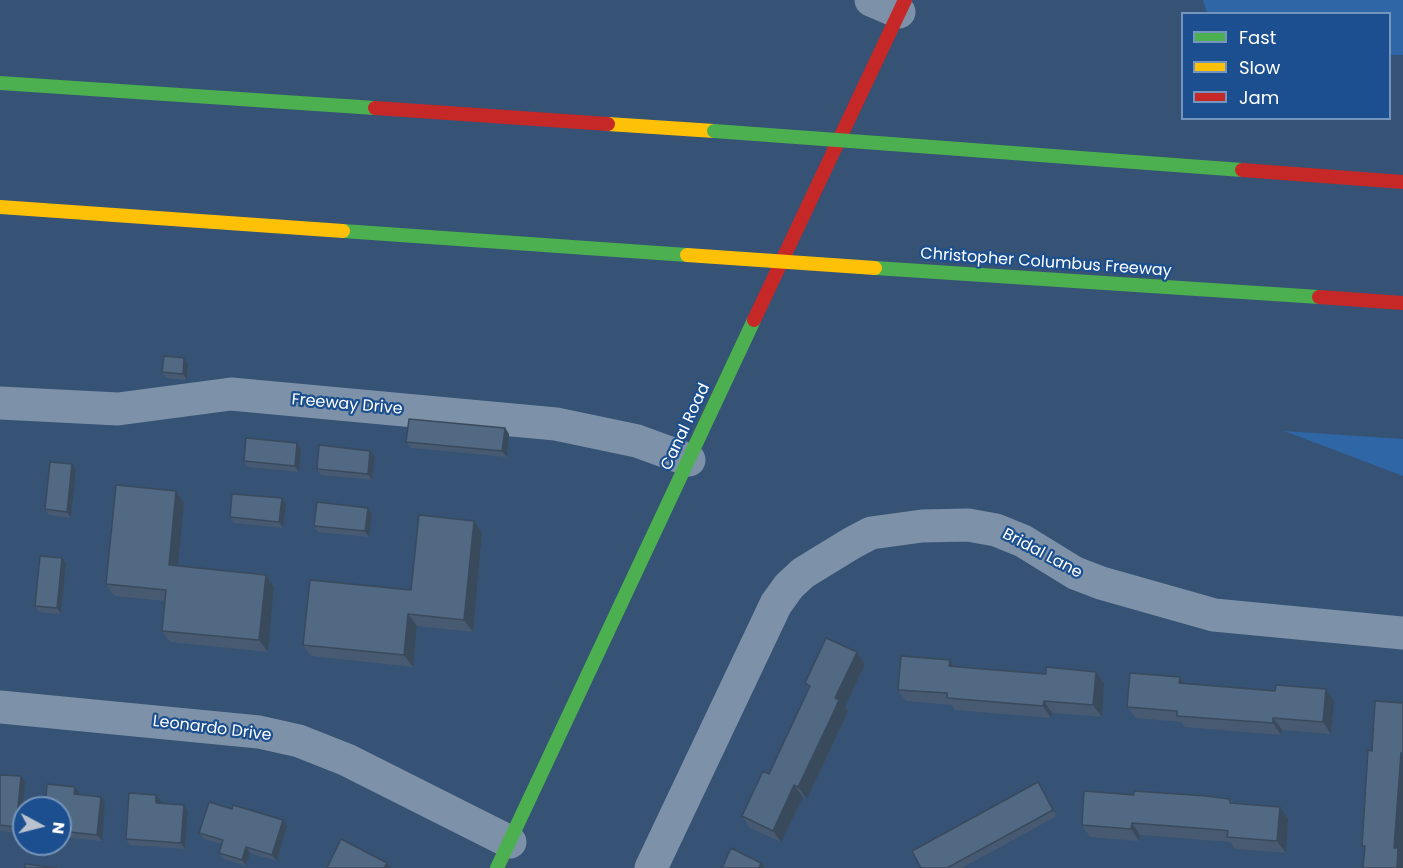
<!DOCTYPE html>
<html>
<head>
<meta charset="utf-8">
<style>
  body { margin:0 }
  #map { position:relative; width:1403px; height:868px; overflow:hidden; background:#365274; font-family:Poppins,sans-serif }
  canvas { display:block }
  .legend { position:absolute; left:1181px; top:12px; width:210px; height:108px; box-sizing:border-box; background:#1b4f8f; border:2px solid #7695bc; margin:0; padding:8px 10px; list-style:none; font-size:18px; color:#fff }
  .legend li { display:flex; align-items:center; gap:12px; height:30px }
  .legend b { width:30px; border:2px solid #7695bc }
  .north { position:absolute; left:12px; top:796px; width:60px; height:60px; box-sizing:border-box; background:#1b4f8f; border:2px solid #7695bc; border-radius:50%; rotate:97deg; font-size:16px; font-weight:700; line-height:24px; text-align:center; color:#fff }
  .north::after { content:''; display:block; margin:auto; width:21px; height:27px; background:#b9c2ce; clip-path:polygon(50% 0,100% 100%,50% 72%,0 100%) }
</style>
</head>
<body>
<div id="map">
<canvas width="1403" height="868"></canvas>
<ul class="legend">
<li><b style="height:8px;background:#4caf50"></b>Fast</li>
<li><b style="height:8px;background:#ffc107"></b>Slow</li>
<li><b style="height:8px;background:#c62828"></b>Jam</li>
</ul>
<div class="north">N</div>
</div>
<script>
const ctx = document.querySelector('canvas').getContext('2d');
ctx.lineJoin = 'round';
function fillPath(path, color) { ctx.fillStyle = color; ctx.fill(path, 'evenodd'); }
function stroke(path, color, width, dash) { ctx.strokeStyle = color; ctx.lineWidth = width; ctx.lineCap = dash ? 'butt' : 'round'; ctx.setLineDash(dash || []); ctx.stroke(path); }
function drawText(font, color, halo, rows, align = 'center') {
  ctx.font = font + ' Poppins,sans-serif'; ctx.lineWidth = 4.5; ctx.setLineDash([]); ctx.textBaseline = 'middle'; ctx.strokeStyle = halo; ctx.fillStyle = color; for (const [text, x, y, turn = 0] of rows) {
    ctx.save(); ctx.translate(x, y); ctx.rotate((+turn || 0) * Math.PI / 180); ctx.textAlign = isNaN(turn) ? turn : align; if (halo) ctx.strokeText(text, 0, 0); ctx.fillText(text, 0, 0); ctx.restore();
  }
}
fillPath(new Path2D(`
  M1203 0H1403V55H1390V14L1207 13Z
  M1284 431 1403 439V476Z`), '#2f66a5');
stroke(new Path2D(`
  M871 0 899 12
  M0 403 118 409 231 394 556 424 637 441 689 460
  M0 707 259 732 299 741 347 760 510 842
  M651 868 776 604 789 586 803 573 852 543 871 533 922 526 968 525 996 530 1023 541 1075 573 1101 583 1214 615 1403 633`), '#7d92a8', 33);
stroke(new Path2D(`
  M0 83 375 108
  M932 147 1242 170
  M343 231 687 255
  M875 268 1319 297
  M497 868 754 320`), '#4caf50', 14);
stroke(new Path2D(`
  M608 124 714 131
  M0 207 343 231`), '#ffc107', 14);
stroke(new Path2D(`
  M375 108 608 124
  M1242 170 1403 182
  M1319 297 1403 303
  M754 320 905 0`), '#c62828', 14);
stroke(new Path2D(`
  M714 131 932 147`), '#4caf50', 14);
stroke(new Path2D(`
  M687 255 875 268`), '#ffc107', 14);
fillPath(new Path2D(`
  M184 358 188 364 187 380 166 378 162 372Z
  M505 428 509 434 507 457 411 448 406 442Z
  M301 449 299 472 248 467 244 461Z
  M370 451 375 457 372 480 321 475 317 469Z
  M76 470 71 518 49 515 45 509Z
  M184 503 178 566 266 575 274 587 268 652 170 642 162 631 165 601 114 596 106 584Z
  M286 504 283 528 234 523 230 517Z
  M368 508 372 514 369 537 318 532 314 526Z
  M482 533 473 632 417 626 413 667 311 656 303 645 411 590Z
  M66 564 61 614 39 612 35 606Z
  M857 652 865 664 845 707 848 711 807 799 803 797 781 842 750 828 742 816 769 774 809 689 805 683Z
  M950 660 955 666 1046 674 1096 672 1104 683 1102 717 1052 713 1051 718 955 710 952 705 906 701 898 690Z
  M1180 677 1184 683 1275 691 1326 689 1334 701 1331 734 1282 730 1281 735 1185 727 1181 722 1136 718 1127 707Z
  M0 775 25 782 21 833 0 831Z
  M1038 782 1057 816 962 868H921Z
  M79 793V794L101 797 105 803 102 841 60 837V808Z
  M156 795 161 801 160 804 184 805 188 811 185 849 130 845 126 839Z
  M1134 795 1230 799 1234 803 1288 819 1286 853 1235 849 1230 842 1140 835 1139 841 1090 837 1082 825Z
  M287 826 277 861 250 853 246 866 223 859 219 853 221 844 204 839 199 833Z`), '#475a72');
fillPath(new Path2D(`
  M184 358 188 364 187 380 183 374Z
  M505 428 509 434 507 457 502 451Z
  M297 443 301 449 299 472 295 466Z
  M370 451 375 457 372 480 368 474Z
  M72 464 76 470 71 518 67 512Z
  M176 491 184 503 177 577 169 565Z
  M282 498 286 504 283 528 279 522Z
  M368 508 372 514 369 537 365 531Z
  M474 521 482 533 473 632 464 620Z
  M62 558 66 564 61 614 57 608Z
  M266 575 274 587 268 652 259 640Z
  M408 614 417 626 413 667 404 655Z
  M857 652 865 664 845 707 848 711 807 799 798 787 835 698Z
  M950 660 958 672 949 666Z
  M1096 672 1104 683 1102 717 1093 705Z
  M1180 677 1188 689 1179 683Z
  M1326 689 1334 701 1331 734 1323 722Z
  M1044 701 1052 713 1051 718 1043 706Z
  M1273 718 1282 730 1281 735 1273 723Z
  M1401 753 1403 756V868H1397L1394 848Z
  M21 776 25 782 21 833 16 827Z
  M1038 782 1042 788 1057 816 1053 810Z
  M794 785 803 797 781 842 773 831Z
  M75 787 79 793 78 800 74 794Z
  M156 795 161 801 160 809 156 803Z
  M101 797 105 803 102 841 97 835Z
  M184 805 188 811 185 849 181 843Z
  M1280 807 1288 819 1286 853 1277 841Z
  M283 820 287 826 277 861 272 855Z
  M1132 823 1140 835 1139 841 1131 829Z
  M246 847 250 853 246 866 242 860Z
  M387 863 391 868H384Z
  M761 863 765 868H759Z`), '#394a5c');
const building = new Path2D(`
  M164 356 184 358 183 374 162 372Z
  M409 419 505 428 502 451 406 442Z
  M246 438 297 443 295 466 244 461Z
  M319 445 370 451 368 474 317 469Z
  M50 462 72 464 67 512 45 509Z
  M116 485 176 491 169 565 266 575 259 640 162 631 166 590 106 584Z
  M232 494 282 498 279 522 230 517Z
  M317 502 368 508 365 531 314 526Z
  M419 515 474 521 464 620 408 614 404 655 303 645 310 580 411 590Z
  M40 556 62 558 57 608 35 606Z
  M826 638 857 652 835 698 839 700 829 722 798 787 794 785 773 831 742 816 763 771 769 774 810 686 805 683Z
  M901 656 950 660 949 666 982 669 1046 674V667L1096 672 1093 705 1044 701 1043 706 947 698V693L898 690Z
  M1130 673 1180 677 1179 683 1275 691 1276 685 1326 689 1323 722 1273 718V723L1177 716V711L1127 707Z
  M1375 701 1403 703V753H1401L1394 848H1398L1397 868H1363L1365 846H1362L1368 750 1372 751Z
  M0 775 21 776 16 827 0 825Z
  M1038 782 1053 810 947 868H921L912 851Z
  M47 784 75 787 74 794 101 797 97 835 60 831V808H45Z
  M1084 791 1134 795V791L1206 796 1230 799V803L1280 807 1277 841 1227 837 1228 831 1222 830 1132 823 1131 829 1082 825Z
  M129 793 156 795V803L184 805 181 843 126 839Z
  M209 802 232 809 233 805 283 820 272 855 246 847 242 860 219 853 223 840 199 833Z
  M341 839 387 863 384 868H327Z
  M731 848 761 863 759 868H722Z
  M25 864 56 868H25Z`);
fillPath(building, '#526984');
stroke(building, '#394a5c', 1.5);
drawText('16px', '#fff', '#1b4f8f', [
  ["Christopher Columbus Freeway",1046,263,4],
  ["Freeway Drive",347,405,5],
  ["Canal Road",686,427,-65],
  ["Bridal Lane",1042,554,28],
  ["Leonardo Drive",212,729,7]
]);
</script>
</body>
</html>
